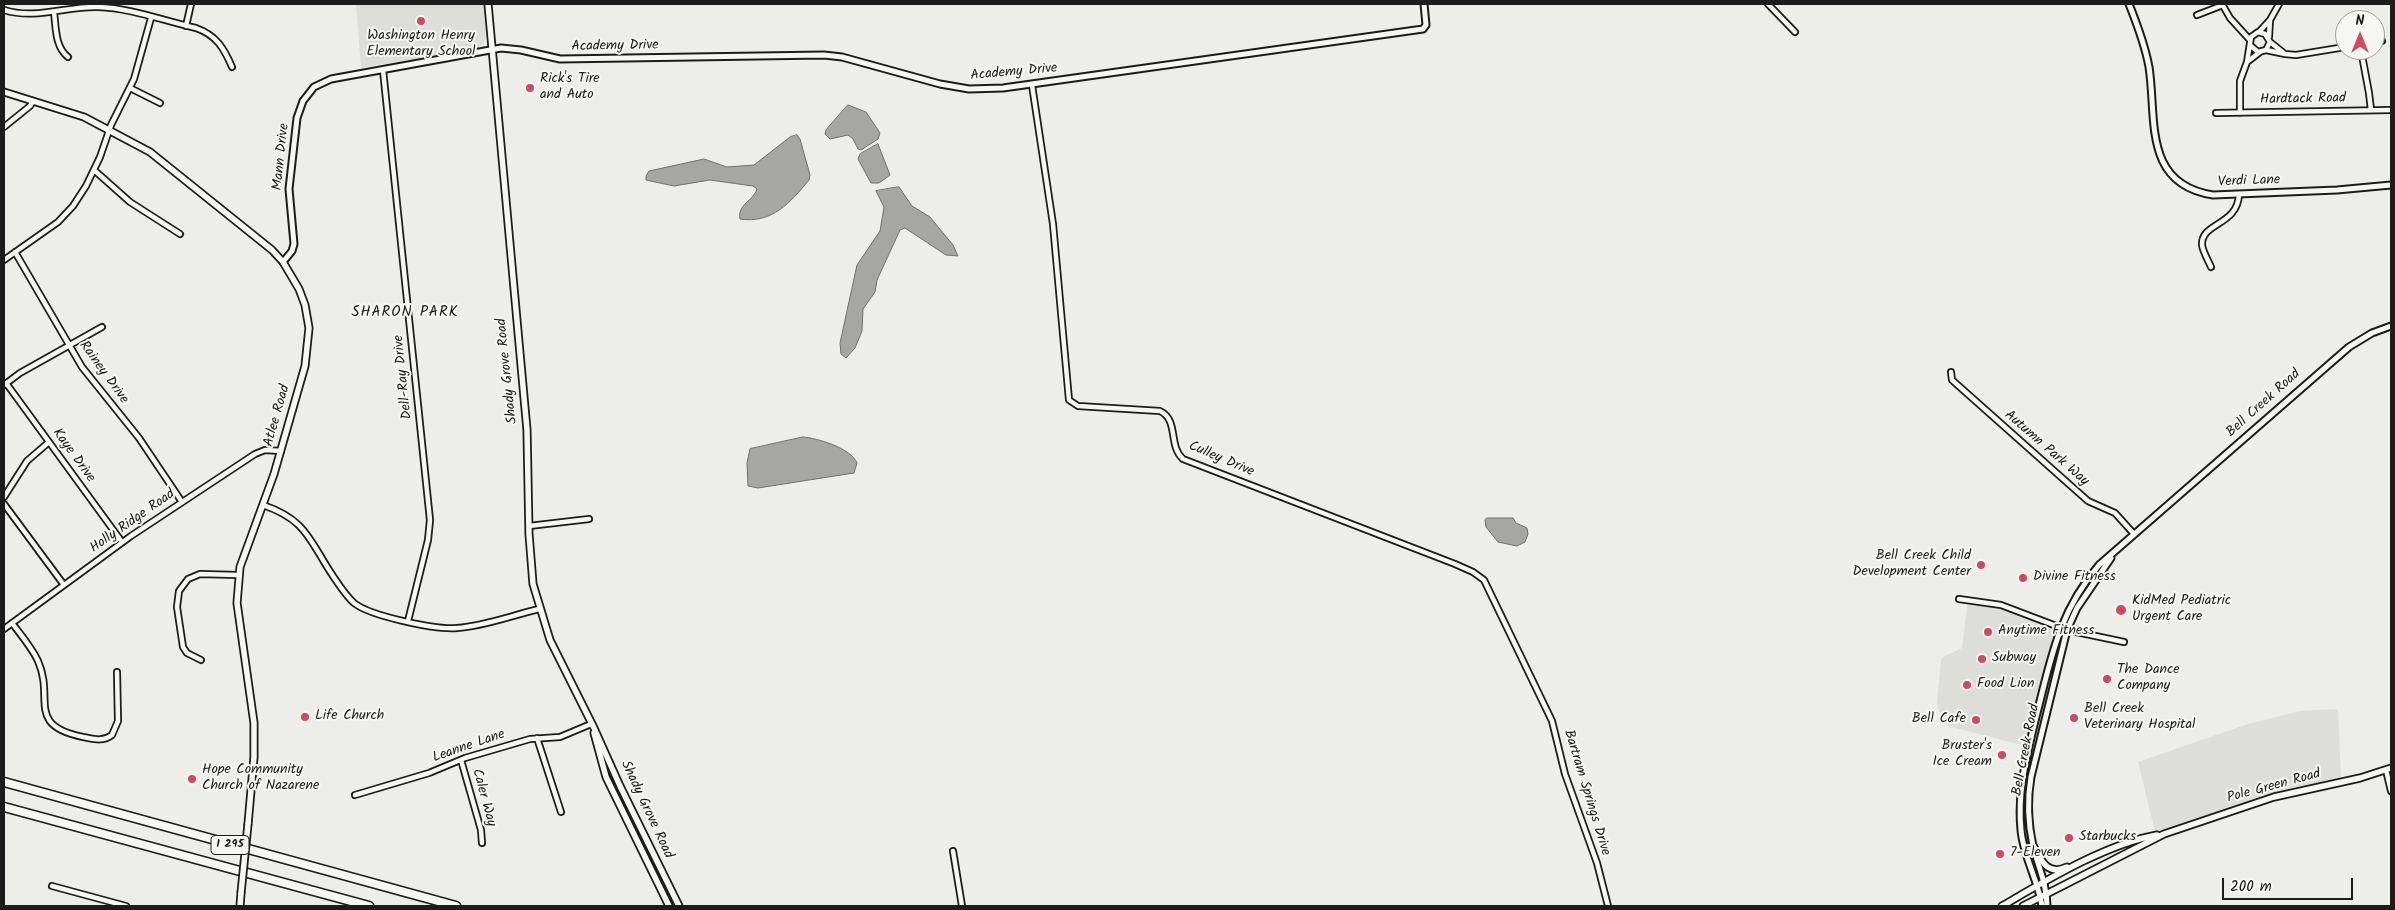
<!DOCTYPE html>
<html>
<head>
<meta charset="utf-8">
<style>
  body { margin:0 }
  #map { position:relative; width:2395px; height:910px; overflow:hidden; background:#edede9; font-family:Kalam,sans-serif }
  canvas { display:block }
  .frame { position:absolute; inset:0; border:5px solid #1c1c1c; pointer-events:none }
  .north { position:absolute; left:2335px; top:10px; width:50px; height:50px; box-sizing:border-box; background:#f6f6f2; border:1px solid #9f9f9c; border-radius:50%; rotate:0deg; font-size:14px; font-weight:700; line-height:20px; text-align:center; color:#1c1c1c }
  .north::after { content:''; display:block; margin:auto; width:18px; height:22px; background:#d1495b; clip-path:polygon(50% 0,100% 100%,50% 72%,0 100%) }
  .scale { position:absolute; left:2222px; top:878px; width:131px; height:22px; box-sizing:border-box; border:2px solid #1c1c1c; border-top:0; padding-left:6px; font-size:15px; line-height:18px; white-space:nowrap; color:#1c1c1c; -webkit-text-stroke:4px #f6f6f2; paint-order:stroke }
</style>
</head>
<body>
<div id="map">
<canvas width="2395" height="910"></canvas>
<div class="frame"></div>
<div class="north">N</div>
<div class="scale">200 m</div>
</div>
<script>
const ctx = document.querySelector('canvas').getContext('2d');
ctx.lineJoin = 'round';
function fillPath(path, color) { ctx.fillStyle = color; ctx.fill(path, 'evenodd'); }
function stroke(path, color, width, dash) { ctx.strokeStyle = color; ctx.lineWidth = width; ctx.lineCap = dash ? 'butt' : 'round'; ctx.setLineDash(dash || []); ctx.stroke(path); }
function drawText(font, color, halo, rows, align = 'center') {
  ctx.font = font + ' Kalam,sans-serif'; ctx.lineWidth = 4; ctx.setLineDash([]); ctx.textBaseline = 'middle'; ctx.strokeStyle = halo; ctx.fillStyle = color; for (const [text, x, y, turn = 0] of rows) {
    ctx.save(); ctx.translate(x, y); ctx.rotate((+turn || 0) * Math.PI / 180); ctx.textAlign = isNaN(turn) ? turn : align; if (halo) ctx.strokeText(text, 0, 0); ctx.fillText(text, 0, 0); ctx.restore();
  }
}
fillPath(new Path2D(`
  M356 4H484L486 37 483 44 477 48 361 68Z
  M1968 600 1990 602 2060 628 2029 747 1948 726 1940 715 1937 703 1941 660 1943 657 1962 648Z
  M2338 709 2341 778 2277 791 2156 835 2138 762 2248 724 2300 711Z`), '#ddddda');
const water = new Path2D(`
  M848 105 866 112 880 133 878 139 861 150 858 149 853 139 848 135 830 139 825 134 826 130Z
  M797 135 800 139 810 175 809 180C791 202 772 224 740 219 737 205 753 201 757 189L753 186 710 180 674 186 646 180V176L649 171 704 159 727 167 754 165 790 137Z
  M878 144 890 175 879 183H871L858 159 860 154Z
  M899 187 912 206 930 217 953 245 958 256 946 255 905 228 900 230 877 280 875 292 863 309 862 331 855 348 846 358 841 354 840 343 857 265 880 231 884 207 876 191Z
  M803 437C817 438 851 448 857 463L854 473 758 488 748 486 747 463 750 449Z
  M1487 518H1513L1516 523 1527 528 1528 534 1525 542 1517 546 1498 542 1486 527 1485 520Z`);
fillPath(water, '#a6a6a3');
stroke(water, '#6f6f6d', 1);
const minor = new Path2D(`
  M1768 4 1795 32
  M2222 4 2230 18 2250 40
  M4 10C36 20 66 6 98 7 131 8 164 21 196 28 216 35 224 48 232 67
  M54 12C56 28 55 47 68 57
  M2197 15 2223 5
  M2270 20 2279 4
  M186 26 191 4
  M2259 32 2270 20 2269 37
  M2375 42 2382 41
  M2251 46 2258 52 2266 50 2270 42 2265 34 2258 32 2251 37 2247 62 2260 52
  M2266 50 2285 54 2270 42
  M2361 50 2369 93 2371 110
  M2285 54 2296 55 2345 47
  M383 70 430 520 428 540 408 621
  M1032 85 1053 224 1069 400 1078 406 1160 411C1179 420 1168 446 1183 459L1455 564 1473 572 1484 580 1552 721 1565 774 1597 863 1608 906
  M130 88 160 103
  M2216 113 2391 110
  M2240 113V81L2247 62
  M4 127 30 106 33 101
  M94 170 130 202 180 234
  M15 252 82 367 139 438 182 502
  M4 260 58 222 73 206 86 186 100 157 111 125 134 79 151 18
  M2211 267C2208 260 2203 252 2202 245 2201 222 2238 226 2239 194
  M1951 372 1952 380 2088 501 2115 513 2134 534
  M6 383 122 542
  M4 385 20 373 102 327
  M4 497 27 461 49 442
  M4 504 64 585
  M263 505C307 520 309 540 333 576 339 585 346 596 354 603 370 616 436 630 457 628 485 626 513 615 539 609
  M529 526 589 519
  M1959 599 2001 605 2067 630 2124 642
  M12 623C21 635 32 648 38 661 55 699 25 725 83 737 94 739 103 742 112 735L118 721 117 672
  M4 629 131 536 255 454 265 450 281 451
  M201 660 187 653 183 647 177 607 179 591 188 579 200 574 238 575
  M537 738 561 812
  M461 760 481 830 482 843
  M2386 770 2391 791
  M355 795 429 773 465 758 530 739 560 737 591 724
  M953 851 962 906
  M52 886 126 906`);
const tertiary = new Path2D(`
  M2129 4C2137 24 2145 45 2149 67 2157 118 2142 184 2213 195L2337 190 2391 185
  M283 262 292 251 294 244 289 189 297 118 303 101 314 87 331 79 501 48 521 50 560 59 824 55 842 57 940 84 969 89 1003 88 1423 29 1426 25 1424 4
  M2042 906C2038 880 2023 856 2021 830 2017 790 2027 755 2036 717 2051 659 2058 613 2099 565L2349 347 2372 333 2391 326
  M2047 906C2047 885 2038 866 2033 846 2028 823 2027 800 2031 777L2067 630 2077 608 2111 558`);
const secondary = new Path2D(`
  M488 4 527 430 529 534 533 584 550 640 594 728 620 786 679 906
  M4 92 84 117 150 152 272 250 283 262 299 289 305 305 309 328 305 366 274 474 240 567 237 603 254 723V757L248 824
  M594 733 606 777 669 906
  M2034 847C2042 862 2048 876 2067 867
  M240 906 241 893
  M2002 906C2047 880 2106 844 2157 835
  M2023 906 2164 834 2274 797 2360 778 2391 768`);
const motorway = new Path2D(`
  M4 782 456 906
  M4 807 369 906`);
stroke(minor, '#1c1c1c', 8);
stroke(tertiary, '#1c1c1c', 9);
stroke(secondary, '#1c1c1c', 9);
stroke(motorway, '#1c1c1c', 11);
stroke(minor, '#f6f6f2', 4.5);
stroke(tertiary, '#f6f6f2', 5);
stroke(secondary, '#f6f6f2', 5.5);
stroke(motorway, '#f6f6f2', 8);
const secondaryBridge = new Path2D(`
  M241 893 248 824`);
stroke(secondaryBridge, '#1c1c1c', 9, []);
stroke(secondaryBridge, '#f6f6f2', 5.5);
for (const [x, y, r, color] of [
  [421,21,5,"#d1495b"],
  [530,88,5,"#d1495b"],
  [1981,565,5,"#d1495b"],
  [2023,578,5,"#d1495b"],
  [2121,610,6,"#d1495b"],
  [1988,632,5,"#d1495b"],
  [1982,659,5,"#d1495b"],
  [2107,679,5,"#d1495b"],
  [1967,685,5,"#d1495b"],
  [305,717,5,"#d1495b"],
  [2074,718,5,"#d1495b"],
  [1976,720,5,"#d1495b"],
  [2002,755,5,"#d1495b"],
  [192,779,5,"#d1495b"],
  [2069,838,5,"#d1495b"],
  [2000,854,5,"#d1495b"]
]) { const dot = new Path2D(); dot.arc(x, y, r, 0, 2 * Math.PI); ctx.fillStyle = color; ctx.fill(dot); stroke(dot, '#f6f6f2', 2); }
for (const [x, y, w] of [
  [230,845,38]
]) { const box = new Path2D(); box.roundRect(x - w / 2, y - 9.5, w, 19, 4); ctx.fillStyle = '#f6f6f2'; ctx.fill(box); stroke(box, '#1c1c1c', 1); }
drawText('bold 12px', '#1c1c1c', null, [
  ["I 295",230,845]
]);
drawText('14px', '#1c1c1c', '#f6f6f2', [
  ["Washington Henry",421,37,"center"],
  ["Elementary School",421,53,"center"],
  ["Rick's Tire",540,80],
  ["and Auto",540,96],
  ["Bell Creek Child",1971,557,"right"],
  ["Development Center",1971,573,"right"],
  ["Divine Fitness",2033,578],
  ["KidMed Pediatric",2132,602],
  ["Urgent Care",2132,618],
  ["Anytime Fitness",1998,632],
  ["Subway",1992,659],
  ["The Dance",2117,671],
  ["Company",2117,687],
  ["Food Lion",1977,685],
  ["Bell Creek",2084,710],
  ["Veterinary Hospital",2084,726],
  ["Life Church",315,717],
  ["Bell Cafe",1966,720,"right"],
  ["Bruster's",1992,747,"right"],
  ["Ice Cream",1992,763,"right"],
  ["Hope Community",202,771],
  ["Church of Nazarene",202,787],
  ["Starbucks",2079,838],
  ["7-Eleven",2010,854]
], 'left');
drawText('14px', '#1c1c1c', '#f6f6f2', [
  ["Academy Drive",615,47,-1],
  ["Academy Drive",1014,73,-5],
  ["Hardtack Road",2303,100,-1],
  ["Mann Drive",282,157,-84],
  ["Verdi Lane",2249,182,-2],
  ["Shady Grove Road",508,371,-96],
  ["Rainey Drive",103,373,54],
  ["Dell-Ray Drive",404,377,-96],
  ["Bell Creek Road",2264,404,-42],
  ["Atlee Road",278,416,-74],
  ["Autumn Park Way",2046,449,41],
  ["Kaye Drive",73,456,54],
  ["Culley Drive",1221,460,23],
  ["Holly Ridge Road",133,522,-35],
  ["Leanne Lane",469,747,-19],
  ["Bell Creek Road",2027,750,-79],
  ["Pole Green Road",2274,787,-15],
  ["Bartram Springs Drive",1586,793,73],
  ["Caler Way",483,798,75],
  ["Shady Grove Road",646,810,65]
]);
ctx.letterSpacing = '1px';
drawText('15px', '#1c1c1c', '#f6f6f2', [
  ["SHARON PARK",405,313]
]);
ctx.letterSpacing = '0px';
</script>
</body>
</html>
